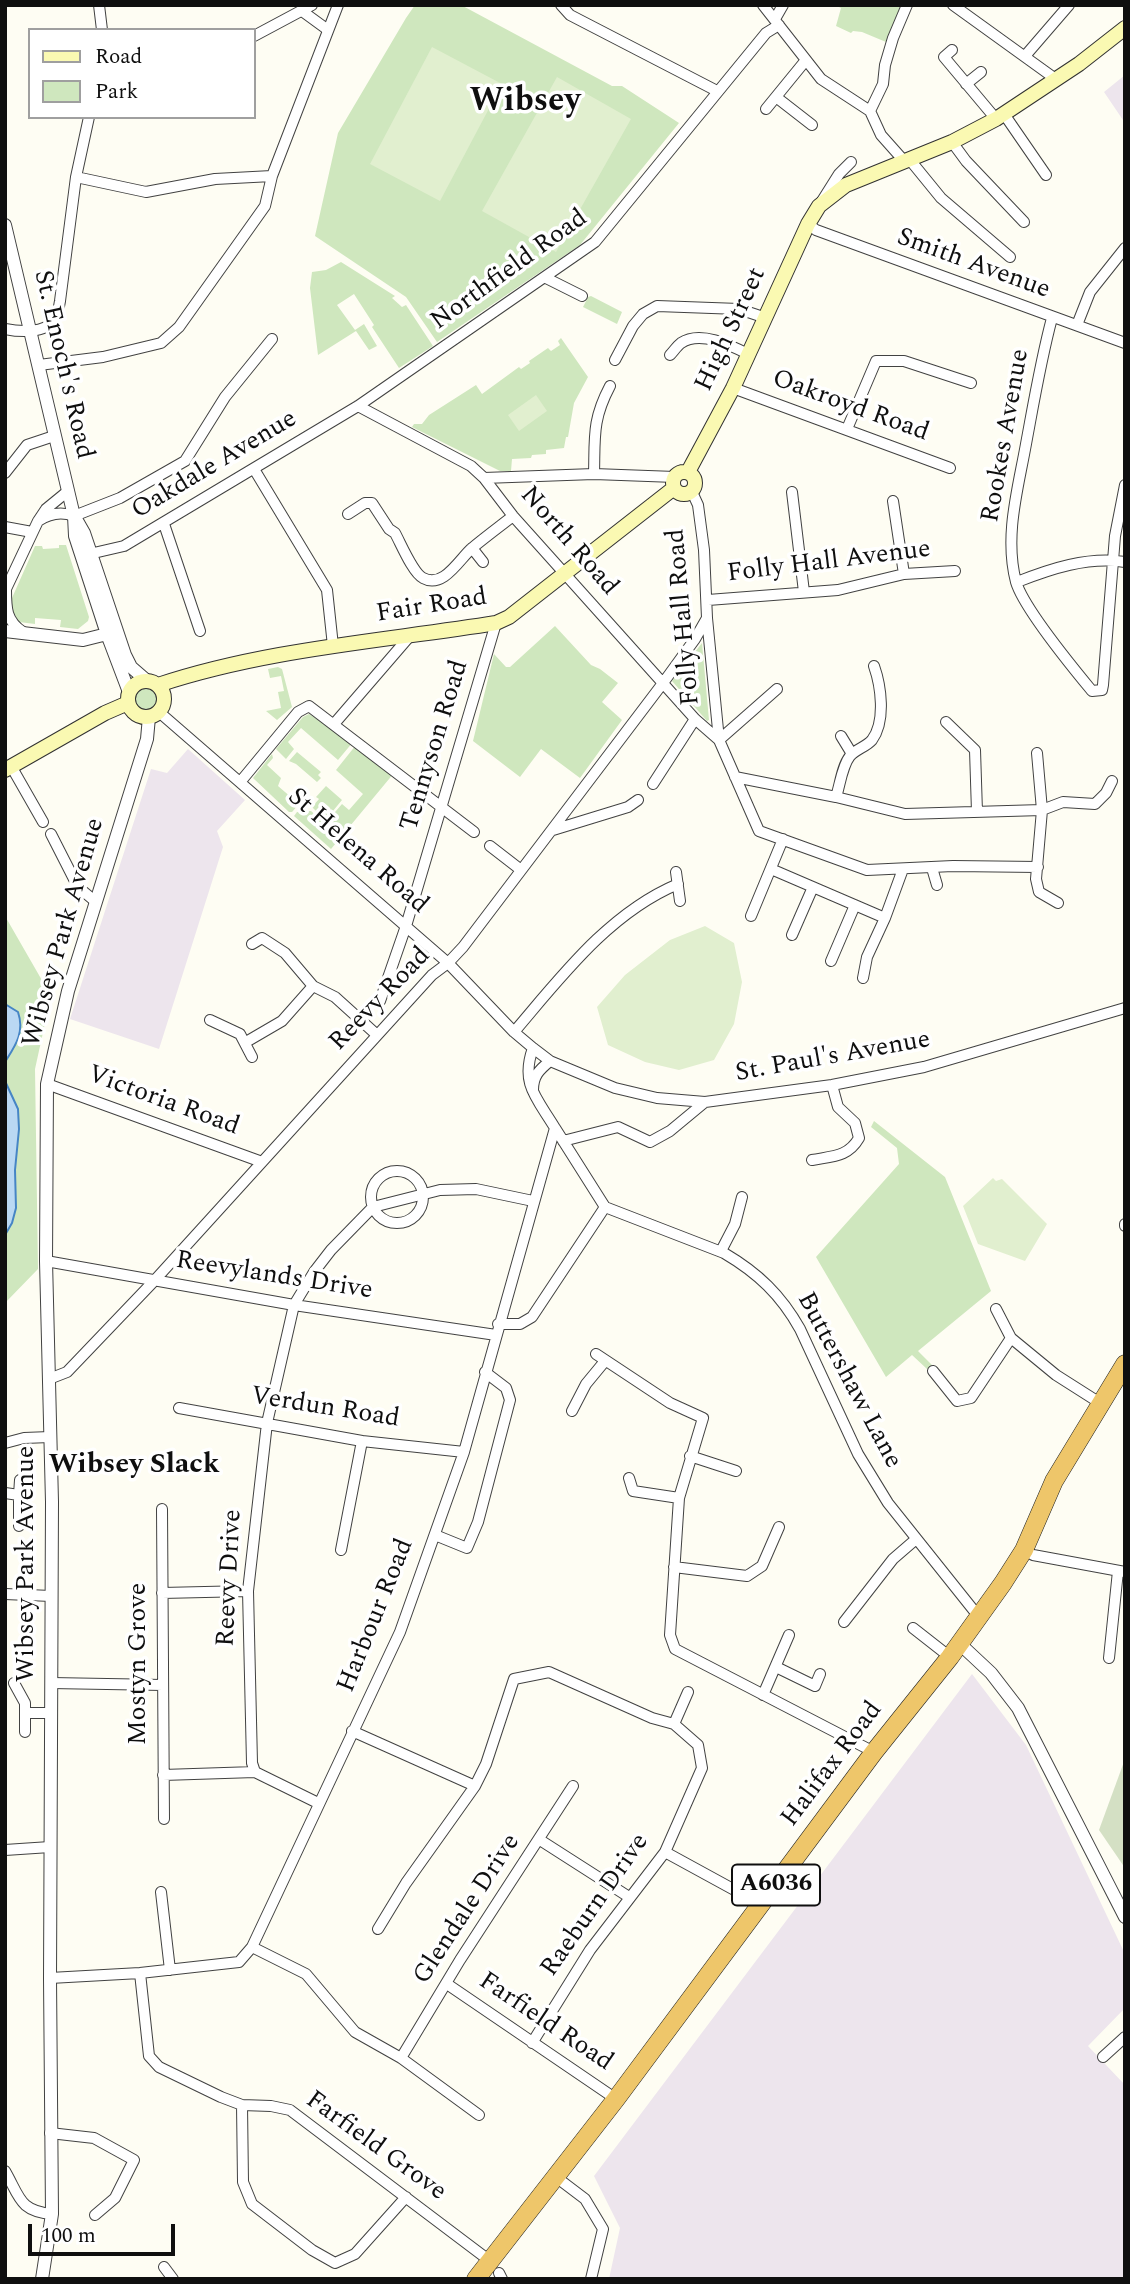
<!DOCTYPE html>
<html>
<head>
<meta charset="utf-8">
<style>
  body { margin:0 }
  #map { position:relative; width:1130px; height:2284px; overflow:hidden; background:#fefdf3; font-family:Spectral,serif }
  canvas { display:block }
  .frame { position:absolute; inset:0; border:7px solid #0f0f0f; pointer-events:none }
  .legend { position:absolute; left:28px; top:28px; width:228px; height:91px; box-sizing:border-box; background:#fff; border:2px solid #9f9f9f; margin:0; padding:9px 12px; list-style:none; font-size:21px; color:#0f0f0f }
  .legend li { display:flex; align-items:center; gap:14px; height:35px }
  .legend b { width:35px; border:2px solid #9f9f9f }
  .scale { position:absolute; left:28px; top:2224px; width:147px; height:32px; box-sizing:border-box; border:4px solid #0f0f0f; border-top:0; padding-left:9px; font-size:21px; line-height:24px; white-space:nowrap; color:#0f0f0f; -webkit-text-stroke:5px #fff; paint-order:stroke }
</style>
</head>
<body>
<div id="map">
<canvas width="1130" height="2284"></canvas>
<div class="frame"></div>
<ul class="legend">
<li><b style="height:9px;background:#faf9b2"></b>Road</li>
<li><b style="height:19px;background:#cfe7be"></b>Park</li>
</ul>
<div class="scale">100 m</div>
</div>
<script>
const ctx = document.querySelector('canvas').getContext('2d');
ctx.lineJoin = 'round';
function fillPath(path, color) { ctx.fillStyle = color; ctx.fill(path, 'evenodd'); }
function stroke(path, color, width, dash) { ctx.strokeStyle = color; ctx.lineWidth = width; ctx.lineCap = dash ? 'butt' : 'round'; ctx.setLineDash(dash || []); ctx.stroke(path); }
function drawText(font, color, halo, rows, align = 'center') {
  ctx.font = font + ' Spectral,serif'; ctx.lineWidth = 7; ctx.setLineDash([]); ctx.textBaseline = 'middle'; ctx.strokeStyle = halo; ctx.fillStyle = color; for (const [text, x, y, turn = 0] of rows) {
    ctx.save(); ctx.translate(x, y); ctx.rotate((+turn || 0) * Math.PI / 180); ctx.textAlign = isNaN(turn) ? turn : align; if (halo) ctx.strokeText(text, 0, 0); ctx.fillText(text, 0, 0); ctx.restore();
  }
}
fillPath(new Path2D(`
  M1125 75V123L1104 92Z
  M188 749 245 800 217 831 223 847 159 1049 70 1019 151 769 167 773Z
  M972 1674 1026 1745 1125 1954V2008L1088 2046 1125 2085V2279H609L620 2228 594 2176Z`), '#ede5ed');
fillPath(new Path2D(`
  M415 5H461L612 86H622L679 123 580 245 437 342 406 297 315 236 338 133 406 18Z
  M835 5H901L886 42 862 32 853 31 851 33 836 26 841 8Z
  M341 262 395 296 392 298 402 307 406 305 433 346 399 368 372 327 374 325 354 294 337 305 355 330 364 324 377 346 369 350 356 331 318 355 310 288 312 272 326 270Z
  M591 296 622 312 617 324 583 307 588 297Z
  M561 338 588 377 574 403 568 437H566L564 448 546 450V454L532 455 531 458 512 459 511 471H500L412 427 414 424H422L429 415 476 385 482 394 519 367 521 369 530 363 529 361 548 348 551 351 560 345 558 341Z
  M59 545H66L89 617 88 621 78 629 60 627 61 620 35 618V624L19 622 10 609 12 598 35 546H42L43 549 59 548Z
  M555 626 591 665 600 669 618 683 602 702 622 720 580 778 541 749 520 777 473 741 494 654 506 667H510Z
  M702 643 709 720 707 721 672 681Z
  M278 667 282 669 292 707 277 720 266 711 281 708 278 692 284 691 281 676 270 678 268 669Z
  M131 698a14 14 0 1 1 28 0a14 14 0 1 1-28 0Z
  M309 714 353 742 338 760 301 728 288 742 294 749 286 759 276 749 303 717Z
  M356 745 394 773 331 849 294 816 297 812 311 811 321 820 329 819 342 804 349 810 363 794 336 770Z
  M297 752 321 772 318 775 321 778 317 782 296 764 289 761Z
  M272 754 273 758 267 765 281 778 278 786 299 804 292 812H289L253 778Z
  M326 786 342 800 328 817H322L312 807 319 799 316 797Z
  M5 916 51 996 35 1069 38 1269 5 1303Z
  M874 1121 945 1177 991 1291 918 1351 932 1365 927 1369 912 1355 886 1377 816 1257 899 1164 897 1148 871 1127Z`), '#cfe7be');
fillPath(new Path2D(`
  M1125 1759V1868L1099 1830Z`), '#d4e0c4');
fillPath(new Path2D(`
  M432 47 502 84 440 201 370 164Z
  M557 77 631 119 556 252 482 211Z
  M536 395 547 411 519 431 508 415Z
  M705 926 734 943 742 982 734 1024 714 1060 679 1070 645 1062 608 1045 597 1007 625 975 670 940Z
  M993 1178 996 1181 1002 1179 1047 1224 1025 1261 978 1244 963 1206Z`), '#e1efcf');
const water = new Path2D(`
  M5 1004 18 1012C25 1033 15 1046 5 1062Z
  M5 1081 18 1109 19 1129 15 1170 16 1208 12 1223 5 1235Z`);
fillPath(water, '#bad8f3');
stroke(water, '#4685c5', 2);
const minor = new Path2D(`
  M99 5 102 30
  M561 5 570 15 717 91
  M763 5 821 79 870 111 881 135 905 162
  M953 5 1057 80
  M302 11 328 30
  M775 19 783 5
  M254 36 312 5
  M952 50 944 57 996 119
  M1025 56 1069 5
  M966 84 981 72
  M776 97 812 125
  M766 109 806 60
  M870 111 883 84 885 65 893 38 907 5
  M1004 114 1046 175
  M952 142 966 161 1024 222
  M910 160 941 198 1010 257
  M76 177 146 192 215 179 272 176
  M822 201 839 174 851 162
  M808 224 816 230 1125 343
  M546 278 582 296
  M1052 318C1041 359 1034 401 1026 444 1018 489 1004 536 1016 582 1024 609 1073 668 1092 691L1102 690 1103 685 1115 536 1125 485
  M1077 325 1090 292 1125 248
  M5 329C20 332 45 334 55 319 58 315 59 306 60 301L76 177 89 117
  M670 355C673 352 677 346 681 343 700 330 730 345 748 354
  M615 360 633 326 643 314 657 306 739 309 766 318
  M39 365 103 357 161 343 179 327 265 206 272 176 338 5
  M733 388 950 468
  M358 406 471 466 484 478 513 516 695 719 719 740 777 689
  M847 429 876 361H904L971 383
  M254 469 327 590 333 646
  M5 473 27 445 54 436
  M594 474C595 437 592 420 610 386
  M484 478 594 474 675 477
  M692 492 698 505 704 550 707 618 719 740 759 831 867 870 953 866 1038 867
  M792 492 804 592
  M893 501 904 574
  M348 514 365 503H372L389 529 395 533C401 544 413 573 423 578 443 589 459 560 471 549 484 538 499 527 513 516
  M38 521C50 513 61 511 74 516L120 498 185 461 225 397 272 339
  M164 524 200 631
  M5 527 32 532
  M472 548 483 562
  M85 555 124 546 358 406 595 242 766 33 779 25
  M1017 582C1050 569 1088 556 1125 562
  M6 589C6 608 6 621 23 632
  M5 591 38 521 46 509 68 491
  M708 600 838 590 904 574 955 571
  M159 712 448 963 514 1032 533 1048 550 1061 615 1088 657 1098 705 1102 832 1085 924 1067 1125 1008
  M946 722 975 750 977 812
  M334 724 409 637
  M841 736 852 754
  M1037 753 1042 810 1036 879 1039 892 1058 903
  M11 766 43 822
  M735 777 836 797 905 814 1042 810 1063 802 1095 804 1106 793 1112 781
  M241 781 298 712 309 706 474 832
  M653 784 695 719
  M836 797C840 785 842 766 850 756 856 749 866 747 872 740 886 721 881 686 874 666
  M553 830 628 807 638 800
  M51 834 78 887 96 902
  M490 846 521 870
  M932 868 937 885
  M771 869 885 918
  M676 872 680 901
  M751 916 783 839
  M792 935 813 887
  M252 944 262 938 285 953 313 986 335 997 377 1035
  M831 961 855 905
  M863 978 867 957 885 918 903 869
  M380 1001 406 926 496 623
  M210 1020 240 1034 252 1057
  M514 1032C561 977 609 913 678 884
  M246 1042 282 1021 313 986
  M47 1084 262 1162
  M533 1090C533 1076 539 1070 550 1061
  M555 1128 605 1207 724 1253C758 1273 781 1295 800 1329L858 1454 888 1503 979 1617
  M563 1141 618 1127 650 1142 670 1131 705 1102
  M812 1160C833 1156 848 1157 859 1138L855 1123 838 1107 832 1085
  M371 1197a26 26 0 1 1 52 0a26 26 0 1 1-52 0Z
  M1125 1224V1226
  M721 1251 735 1224 742 1197
  M46 1261 294 1305 496 1335
  M996 1309 1011 1338 1056 1375 1100 1403
  M498 1324H520L532 1317 605 1207
  M596 1354 670 1403 703 1418 679 1498 670 1635 675 1649 874 1752
  M933 1371 957 1401 971 1398 1011 1338
  M49 1379 67 1372 154 1281 432 975 448 963 463 947 663 683 695 639 707 618
  M179 1408 362 1441 464 1452
  M572 1411 586 1384 605 1361
  M5 1443 24 1438 50 1437
  M690 1456 736 1471
  M629 1478 633 1491 679 1498
  M5 1493 19 1495V1526
  M19 1495 20 1480
  M162 1509 164 1819
  M435 1535 467 1548 478 1522 510 1400 506 1388 485 1372
  M341 1550 362 1441
  M1024 1550 1033 1555 1125 1572
  M674 1567 747 1576 762 1566 779 1527
  M162 1593 248 1591
  M5 1594 51 1596
  M844 1622 893 1559 915 1540
  M913 1628 950 1657
  M1109 1658 1118 1571
  M776 1667 815 1686 820 1674
  M14 1683 25 1703V1732
  M51 1683 163 1685
  M763 1695 789 1635
  M26 1713H51
  M674 1724 688 1692
  M352 1731 475 1786
  M255 1772 252 1763 248 1591 267 1423 294 1305 314 1272 331 1250 373 1207 440 1190 476 1189 533 1201
  M163 1775 255 1772 318 1803
  M540 1840 629 1897
  M5 1850 50 1847
  M665 1852 762 1905
  M161 1892 170 1970
  M378 1929 406 1883 475 1786 486 1764 514 1679 549 1672 652 1718 674 1724 698 1745 702 1768 665 1852 590 1950 532 2043
  M252 1947 306 1974 355 2032 401 2058 479 2115
  M140 1973 149 2056 159 2067 221 2097 242 2105 271 2106 290 2110 490 2261
  M50 1978 140 1973 239 1962 252 1947 400 1632 464 1452 555 1128C537 1098 520 1084 533 1048
  M447 1984 616 2099
  M1103 2057 1125 2037
  M401 2058 460 1960 573 1786
  M242 2105 243 2182 252 2204 312 2250 335 2263 355 2254 406 2197
  M50 2133 94 2138 134 2160 115 2198 95 2215
  M5 2171C20 2197 19 2211 52 2214
  M556 2177 585 2199 603 2229 591 2279
  M164 2267 173 2279
  M499 2273 502 2279`);
const tertiary = new Path2D(`
  M5 225 74 516 75 536 107 634 129 692
  M76 519 84 533 125 655 131 667 146 680
  M5 631 83 640 107 634
  M960 1644 991 1673 1018 1708 1125 1917
  M42 2279 52 2214 50 1978 52 1502 46 1261 47 1084 68 991 147 739 149 717`);
const secondary = new Path2D(`
  M673 483a11 11 0 1 1 22 0a11 11 0 1 1-22 0Z
  M688 472 733 388 808 224 819 206 846 185 952 142 996 119 1079 64 1125 28
  M128 699a18 18 0 1 1 36 0a18 18 0 1 1-36 0Z
  M158 685C266 649 384 641 496 623L509 617 674 488
  M5 770 105 713 128 703`);
const trunk = new Path2D(`
  M476 2279 616 2099 874 1752 950 1657 1003 1583 1024 1550 1054 1481 1125 1364`);
stroke(minor, '#424242', 12);
stroke(tertiary, '#424242', 14);
stroke(secondary, '#313131', 16);
stroke(trunk, '#202020', 19);
stroke(minor, '#fff', 10);
stroke(tertiary, '#fff', 12);
stroke(secondary, '#faf9b2', 14);
stroke(trunk, '#eec66a', 18);
for (const [x, y, w] of [
  [776,1885,88]
]) { const box = new Path2D(); box.roundRect(x - w / 2, y - 20.5, w, 41, 5); ctx.fillStyle = '#fff'; ctx.fill(box); stroke(box, '#0f0f0f', 2); }
drawText('bold 24px', '#0f0f0f', null, [
  ["A6036",776,1885]
]);
drawText('26px', '#0f0f0f', '#fff', [
  ["Smith Avenue",973,265,20],
  ["Northfield Road",510,271,-36],
  ["High Street",732,330,-65],
  ["St. Enoch's Road",62,365,77],
  ["Oakroyd Road",850,407,20],
  ["Rookes Avenue",1007,436,-80],
  ["Oakdale Avenue",215,466,-31],
  ["North Road",568,542,49],
  ["Folly Hall Avenue",829,563,-7],
  ["Fair Road",432,607,-9],
  ["Folly Hall Road",685,617,-95],
  ["Tennyson Road",436,746,-73],
  ["St Helena Road",357,852,41],
  ["Wibsey Park Avenue",65,933,-74],
  ["Reevy Road",381,1000,-46],
  ["St. Paul's Avenue",833,1058,-10],
  ["Victoria Road",163,1102,20],
  ["Reevylands Drive",274,1277,9],
  ["Buttershaw Lane",848,1381,62],
  ["Verdun Road",325,1409,9],
  ["Wibsey Park Avenue",28,1564,-90],
  ["Reevy Drive",231,1578,-87],
  ["Harbour Road",377,1616,-68],
  ["Mostyn Grove",140,1664,-90],
  ["Halifax Road",833,1765,-53],
  ["Raeburn Drive",596,1906,-55],
  ["Glendale Drive",468,1910,-57],
  ["Farfield Road",545,2023,34],
  ["Farfield Grove",375,2147,36]
]);
drawText('bold 28px', '#0f0f0f', '#fff', [
  ["Wibsey Slack",134,1467]
]);
drawText('bold 33px', '#0f0f0f', '#fff', [
  ["Wibsey",525,104]
]);
</script>
</body>
</html>
